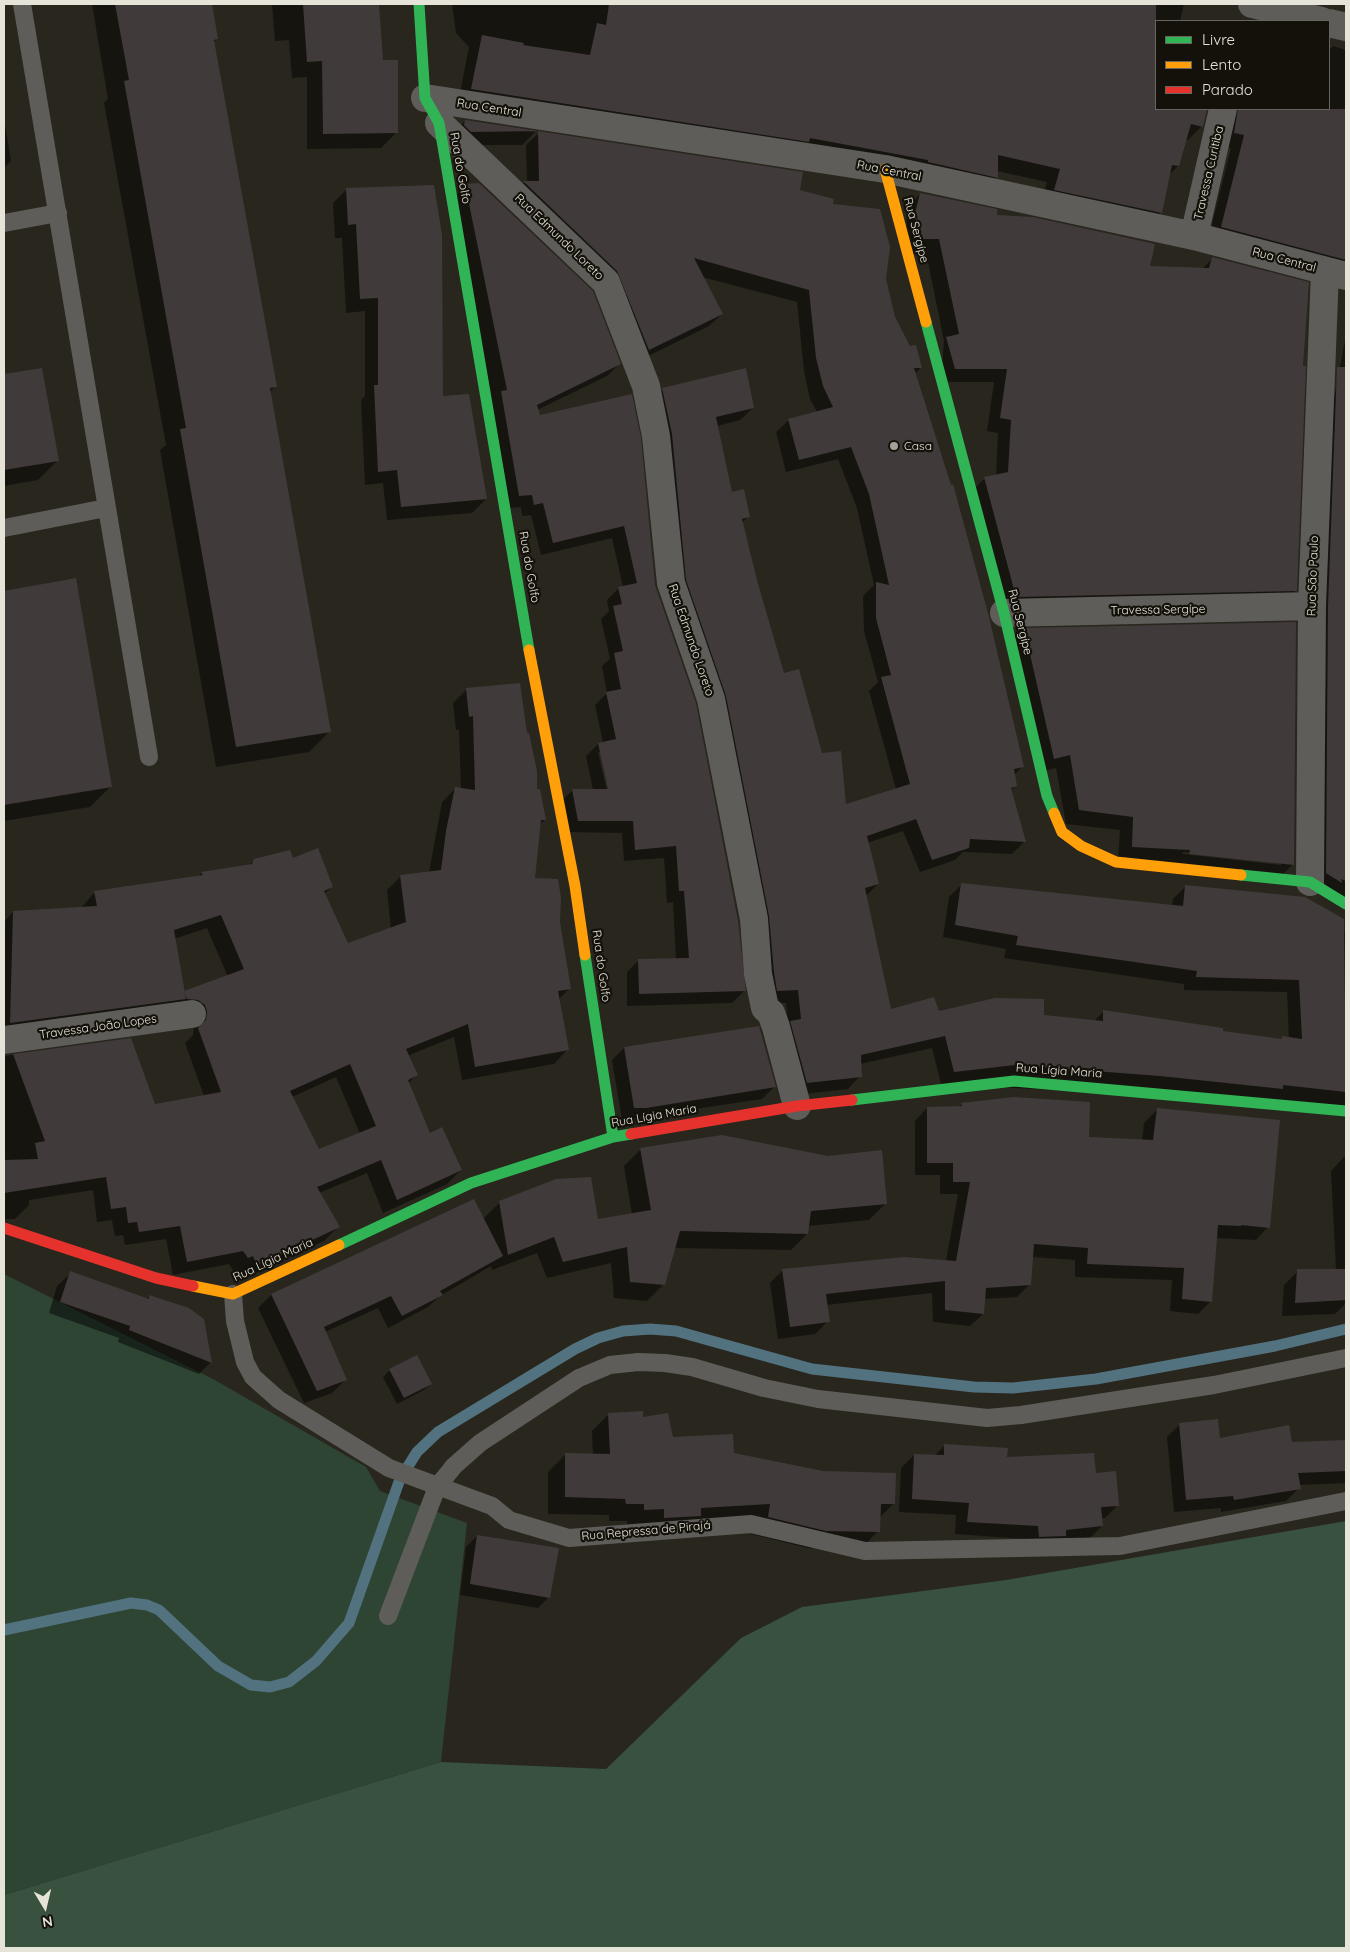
<!DOCTYPE html>
<html>
<head>
<meta charset="utf-8">
<style>
  body { margin:0 }
  #map { position:relative; width:1350px; height:1952px; overflow:hidden; background:#28261d; font-family:Quicksand,sans-serif }
  canvas { display:block }
  .frame { position:absolute; inset:0; border:5px solid #e6e4d9; pointer-events:none }
  .legend { position:absolute; left:1155px; top:20px; width:175px; height:90px; box-sizing:border-box; background:#13110a; border:1px solid #67655d; margin:0; padding:6px 9px; list-style:none; font-size:15px; color:#e6e4d9 }
  .legend li { display:flex; align-items:center; gap:10px; height:25px }
  .legend b { width:25px; border:1px solid #67655d }
  .north { position:absolute; left:20px; top:1882px; width:50px; height:50px; -webkit-text-stroke:4px #13110a; paint-order:stroke; rotate:171deg; font-size:14px; font-weight:700; line-height:20px; text-align:center; color:#e6e4d9 }
  .north::after { content:''; display:block; margin:auto; width:18px; height:22px; background:#e6e4d9; clip-path:polygon(50% 0,100% 100%,50% 72%,0 100%) }
</style>
</head>
<body>
<div id="map">
<canvas width="1350" height="1952"></canvas>
<div class="frame"></div>
<ul class="legend">
<li><b style="height:6px;background:#30b455"></b>Livre</li>
<li><b style="height:6px;background:#ff9f0a"></b>Lento</li>
<li><b style="height:6px;background:#e5322d"></b>Parado</li>
</ul>
<div class="north">N</div>
</div>
<script>
const ctx = document.querySelector('canvas').getContext('2d');
ctx.lineJoin = 'round';
function fillPath(path, color) { ctx.fillStyle = color; ctx.fill(path, 'evenodd'); }
function stroke(path, color, width, dash) { ctx.strokeStyle = color; ctx.lineWidth = width; ctx.lineCap = dash ? 'butt' : 'round'; ctx.setLineDash(dash || []); ctx.stroke(path); }
function drawText(font, color, halo, rows, align = 'center') {
  ctx.font = font + ' Quicksand,sans-serif'; ctx.lineWidth = 4.5; ctx.setLineDash([]); ctx.textBaseline = 'middle'; ctx.strokeStyle = halo; ctx.fillStyle = color; for (const [text, x, y, turn = 0] of rows) {
    ctx.save(); ctx.translate(x, y); ctx.rotate((+turn || 0) * Math.PI / 180); ctx.textAlign = isNaN(turn) ? turn : align; if (halo) ctx.strokeText(text, 0, 0); ctx.fillText(text, 0, 0); ctx.restore();
  }
}
fillPath(new Path2D(`
  M4 1274 213 1379 366 1467 380 1491 467 1523 441 1762 4 1895Z`), '#2e4533');
fillPath(new Path2D(`
  M1346 1521V1948H4V1895L441 1762 606 1769 741 1638 802 1607 1006 1580Z`), '#39513f');
fillPath(new Path2D(`
  M92 4H211L217 39 213 43 275 387 270 392 329 732 309 752 216 767 160 450 166 445 104 103 108 99Z
  M272 4H378L382 61 397 132 381 148 307 149V77L292 78 289 40 275 41Z
  M452 4H1184L1180 21H1156V109H1206L1202 126 1188 140 1185 139 1178 166 1169 175 1161 212 1147 226 1041 203 1047 182 997 171V177L983 191 458 103 469 47 456 33Z
  M1333 46 1346 50V278L1208 240 1231 148 1221 146 1216 109H1329V50Z
  M4 118 11 161 4 168Z
  M465 121 535 132 522 145H457L451 135Z
  M539 133 798 191 831 205 884 279 894 317 909 348 915 346 921 368 914 374 1023 766 1014 775 1016 786 1010 791 1024 842 1012 854 963 852 955 860 920 872 903 831 867 843 878 884 866 896 890 1011 1042 1016 1094 1021 1104 1011 1222 1032 1280 1040 1283 1038 1289 1039 1287 992 1184 990V984L1004 958 1006 949 943 937 949 897 962 884 1172 906 1173 899 1186 886 1343 920 1346 942V1106L941 1084 932 1048 860 1064V1076L848 1089 795 1095 786 1003H765L674 593 650 401 663 389 753 408 740 420 717 426 731 493 748 517 742 523 756 584 783 675 845 806 896 789 869 691 878 682 864 631 863 596 874 585 857 508 838 459 786 472 776 432 789 420 817 412 810 399 804 371 797 302 702 277 722 314 709 326 636 362 605 284 511 195 524 183 527 182 526 145Z
  M466 185 619 364 607 376 537 410 540 417 631 396 654 585 744 991 732 1003 627 1006V972L639 960H676L673 902 667 903 664 858 624 861 622 833 566 832 560 802 573 790H593L586 756 598 744 603 743 595 705 607 693 602 666 610 659 601 619 609 611 607 600 619 588 623 587 612 538 541 555 531 515 522 516 521 507 507 508 454 197ZM598 752H601L610 795H608Z
  M347 189 486 499 472 513 387 520 383 483 365 485 361 400 365 396V311L346 313 342 238H335L333 203Z
  M920 194 996 216 1148 267 1202 269 1213 258 1290 483 1296 590 1282 604 1002 610 971 492 984 479 996 476 998 433 987 431 994 382H941L944 341 926 252H906L907 208Z
  M1346 335V898L1313 887 1320 473Z
  M41 369 57 461 38 480 4 486V376Z
  M75 580 111 786 90 807 4 821V592Z
  M1295 623 1293 864 1279 878 1118 861 1120 830 1066 824 1056 768 1041 772 1010 643 1024 629ZM1183 852 1281 862V865L1183 854Z
  M467 689 536 790 545 820 539 825 534 879 558 922 570 988 559 999 567 1050 554 1064 462 1080 454 1037 407 1056 416 1075 408 1084 429 1135 461 1170 447 1184 383 1213 367 1173 319 1193 338 1227 324 1241 243 1279 239 1270 234 1272 229 1264 173 1275 166 1239 125 1245 123 1235 115 1236 112 1220 97 1222 93 1190 29 1200V1205L15 1219H4V1056L130 1040 154 1105 204 1096 185 1043 193 1035 194 1026 4 1036V922L13 912 81 908 95 892 197 877 202 873 248 866 255 860 292 859 332 887 324 894 348 945 391 929 387 890 401 876 429 872 442 802 456 788 461 789 459 730H456L453 703ZM207 928 228 977 184 993 174 939ZM336 1077 360 1134 318 1151 292 1097Z
  M758 1027 774 1087 762 1099 622 1120 612 1060 624 1048Z
  M962 1104 1087 1138 1142 1141 1144 1123 1157 1110 1268 1227 1256 1240 1216 1238 1211 1301 1198 1314 1170 1311 1172 1280 1075 1277V1260L1032 1257 1030 1284 1017 1297 984 1299 983 1314 970 1326 933 1322 932 1293 826 1305 828 1321 815 1334 778 1339 770 1283 783 1270 946 1261 958 1194H940V1175H915V1121L927 1108H958Z
  M641 1149 886 1203 869 1220 808 1226 807 1234 791 1250 674 1248 664 1284 647 1301 614 1298 611 1263 547 1278 537 1253 492 1270 491 1266 440 1296 428 1307 388 1328 378 1308 325 1332 345 1380 332 1393 304 1403 258 1308 271 1295 473 1201 483 1219 500 1202 597 1220 632 1214 624 1166Z
  M1344 1157H1346V1303L1335 1314 1282 1316 1284 1285 1298 1271 1336 1270 1331 1171Z
  M71 1273 147 1299 149 1297 188 1309 203 1320 210 1363 199 1374 118 1342 119 1338 49 1313 57 1286Z
  M390 1370 431 1384 424 1390 397 1404 383 1377Z
  M609 1414 642 1419 672 1438 894 1503 879 1518 878 1531 861 1549 808 1548 751 1534 754 1521 627 1527V1521H609V1515L548 1514V1472L565 1455H593L592 1431Z
  M1180 1424 1219 1439 1291 1444 1346 1442V1483L1299 1485V1488L1286 1501 1221 1512V1508L1174 1512 1167 1437Z
  M945 1445 1095 1474 1118 1505 1105 1518H1101L1102 1526 1089 1539 1026 1549V1539L955 1534 956 1515 899 1512 901 1468 914 1455 934 1456Z
  M477 1536 549 1597 538 1608 460 1595 466 1547Z`), '#0007');
stroke(new Path2D(`
  M4 1630 131 1603 147 1605 159 1610 218 1666 251 1685 270 1687 289 1682 316 1661 349 1623 400 1479 417 1452 438 1432 575 1349 598 1338 623 1331 650 1329 676 1331 812 1369 974 1387 1013 1388 1096 1379 1275 1346 1346 1329`), '#527280', 11);
fillPath(new Path2D(`
  M115 4H212L218 39 214 40 277 387 270 388 331 732 236 747 180 429 186 428 124 81 129 80Z
  M303 4H379L383 60H398V133L323 134 322 61 307 62Z
  M609 4H1156V109H1207L1203 127 1191 124 1179 166 1172 165 1162 213 1054 190 1060 169 998 155V178L928 162V160L810 138 809 142 471 89 482 35 524 43 523 45 590 55 597 23 606 25Z
  M1238 109H1346V260L1221 227 1244 135 1234 133Z
  M465 120 538 131 471 132 464 125Z
  M538 131 803 172 800 190 834 199 833 204 880 209 890 247 886 279 895 317 910 346 916 345 922 368H914L951 485 953 484 989 617 1024 767 1014 769 1017 786 1011 788 1026 842 970 839 969 848 932 860 916 819 867 836 879 884 865 888 891 1009 934 997 939 1011 995 998 1044 999V1015L1103 1021V1010L1223 1028V1031L1282 1039V1036L1302 1039 1299 980 1196 977 1197 971 1016 945 1018 936 955 925 961 883 1183 906 1185 885 1305 897 1344 919 1346 1092 1283 1085V1089L1160 1076 1015 1065 954 1072 945 1036 861 1055 862 1077 807 1083 790 1021 801 1019 798 990 777 991 774 972 769 916 726 696 686 580 672 434 662 388 746 368 754 408 716 417 732 492 744 489 750 517 742 519 758 584 784 673 799 669 822 753 841 751 846 804 910 784 881 677 891 675 876 618V582L889 585 869 494 851 447 799 460 788 419 833 407 823 386 816 358 809 290 694 258 723 314 649 350 617 271 523 181H539Z
  M479 183 593 291 621 364 537 405 540 415 632 394 641 438 655 585 696 703 738 921 746 991 639 994 638 959 689 958 684 891H679L676 846 635 850 633 821H578L572 789H608L598 743 616 739 606 692 621 689 614 653 623 651 613 606 622 604 618 587 637 583 624 526 553 543 543 503 534 505 532 495 519 496 501 391 507 390 465 184Z
  M434 185 442 235 443 396 469 394 487 499 401 507 397 470 378 472 374 385H378V298L360 299 356 224 348 225 346 188Z
  M920 193 997 209V215L1033 217 1155 244 1150 266 1209 268 1212 257 1309 282 1303 366H1306L1297 591 1016 597 984 477 1008 472 1011 420 1000 418 1007 369H955L946 337 959 334 939 239H920L913 213H915Z
  M1337 367H1346V881L1341 879 1342 883 1326 873 1328 606Z
  M42 368 59 461 4 470V374Z
  M76 578 112 787 4 805V591Z
  M1296 622 1294 865 1189 854 1190 850 1132 847 1133 817 1079 810 1070 755 1054 759 1024 628Z
  M520 683 527 733H529L537 771V789H540L546 820H541L535 878 558 879 561 898 560 922 571 989 558 991 569 1050 475 1067 468 1024 406 1049 418 1075 408 1080 430 1133 442 1127 462 1170 397 1200 381 1160 317 1187 340 1227 257 1266 253 1256 248 1258 243 1251 187 1262 180 1226 139 1232 137 1222 128 1223 126 1207 111 1209 106 1177 4 1193V1160L38 1159 35 1143 45 1141 13 1054 131 1038 155 1104 221 1092 198 1028 206 1020 207 1011 205 1005 198 1000 187 999 184 991 244 969 221 915 174 930 186 999 10 1023 13 911 97 906 94 891 203 875 201 872 252 864 254 859 290 850 293 858 318 848 333 887 324 891 348 943 406 922 400 875 441 870 446 831 455 787 475 790 473 716 469 717 466 688ZM350 1064 376 1126 319 1149 290 1091Z
  M759 1026 776 1087 646 1108H634L624 1047Z
  M1014 1097 1090 1102 1089 1137 1153 1140 1157 1108 1280 1120 1270 1228 1241 1225V1226L1218 1225 1212 1302 1182 1299 1184 1268 1087 1264 1088 1248 1034 1244 1031 1285 986 1288 984 1314 945 1310V1281L826 1294 830 1322 790 1327 782 1269 904 1257 956 1261 970 1182H953V1163H927V1107L962 1106 961 1103Z
  M722 1135 828 1156 882 1150 887 1204 811 1211 808 1234 680 1231 665 1285 630 1282 627 1247 563 1262 554 1237 508 1255 499 1201 556 1179 591 1177 598 1219 651 1210 640 1148Z
  M474 1199 503 1256 440 1291 443 1295 402 1316 391 1296 324 1327 347 1380 317 1391 271 1294Z
  M1297 1269H1346V1300L1295 1303Z
  M70 1271 149 1299V1295L189 1308 204 1319 212 1363 129 1330 130 1326 60 1302Z
  M417 1355 432 1384 404 1398 389 1369Z
  M643 1411V1417L668 1413 673 1437 733 1434 734 1453 823 1471 896 1473 895 1504H881L880 1532 826 1531 768 1517 770 1504 701 1508V1516L664 1518V1509L644 1510V1504H626L625 1499 565 1497V1453L610 1454 608 1413Z
  M1218 1419 1220 1438 1289 1425 1292 1442 1346 1440V1471L1298 1473 1301 1489 1234 1500 1233 1496 1186 1500 1179 1423Z
  M944 1444 1008 1448 1007 1457 1094 1453 1096 1473 1116 1471 1119 1506 1101 1507 1103 1526 1066 1530V1536L1039 1537 1038 1526 967 1522 969 1503 912 1499 914 1454 944 1455Z
  M477 1535 559 1548 550 1598 470 1584Z`), '#413a3b');
stroke(new Path2D(`
  M22 4 149 757
  M4 223 58 213
  M4 528 106 508
  M233 1294 235 1321 245 1362 253 1377 279 1400 389 1468 492 1506 509 1520 569 1538 751 1524 865 1551 1120 1546 1346 1501
  M388 1616 437 1487 454 1466 480 1443 579 1378 610 1365 638 1362 665 1363 692 1367 764 1388 818 1399 987 1418 1021 1415 1214 1385 1346 1358`), '#5f5d59', 18);
stroke(new Path2D(`
  M1252 4 1322 21
  M1329 23 1346 27
  M425 98 885 169 1194 236 1346 276
  M439 123 606 282 646 386 656 436 671 583 711 699 754 919 758 974 765 1008 771 1013 776 1027 797 1106
  M1194 236 1223 109
  M1004 613 1312 606
  M1310 882 1312 606 1325 271
  M4 1040 192 1014`), '#5f5d59', 28);
stroke(new Path2D(`
  M419 4 425 98 439 123 529 650
  M926 322 1004 613 1047 796 1054 813
  M1241 875 1310 882 1346 904
  M585 955 613 1137
  M852 1100 1014 1081 1346 1111
  M339 1245 471 1183 613 1137 631 1134`), '#30b455', 11);
stroke(new Path2D(`
  M885 169 926 322
  M529 650 575 886 585 955
  M1054 813 1062 832 1081 846 1116 862 1241 875
  M193 1286 233 1294 339 1245`), '#ff9f0a', 11);
stroke(new Path2D(`
  M631 1134 797 1106 852 1100
  M4 1228 156 1278 193 1286`), '#e5322d', 11);
for (const [x, y, r, color] of [
  [894,446,5,"#a4a297"]
]) { const dot = new Path2D(); dot.arc(x, y, r, 0, 2 * Math.PI); ctx.fillStyle = color; ctx.fill(dot); stroke(dot, '#13110a', 2); }
drawText('12px', '#e6e4d9', '#13110a', [
  ["Rua Central",489,108,9],
  ["Rua do Golfo",460,168,80],
  ["Rua Central",889,171,11],
  ["Travessa Curitiba",1209,173,-77],
  ["Rua Sergípe",916,230,75],
  ["Rua Edmundo Loreto",559,237,44],
  ["Rua Central",1284,260,15],
  ["Rua do Golfo",529,567,80],
  ["Rua São Paulo",1313,576,-88],
  ["Travessa Sergípe",1158,610,-1],
  ["Rua Sergípe",1020,622,76],
  ["Rua Edmundo Loreto",691,640,71],
  ["Rua do Golfo",601,966,82],
  ["Travessa João Lopes",98,1027,-8],
  ["Rua Lígia Maria",1059,1071,4],
  ["Rua Lígia Maria",654,1116,-10],
  ["Rua Lígia Maria",273,1260,-25],
  ["Rua Repressa de Pirajá",646,1531,-5]
]);
drawText('12px', '#e6e4d9', '#13110a', [
  ["Casa",904,446]
], 'left');
</script>
</body>
</html>
